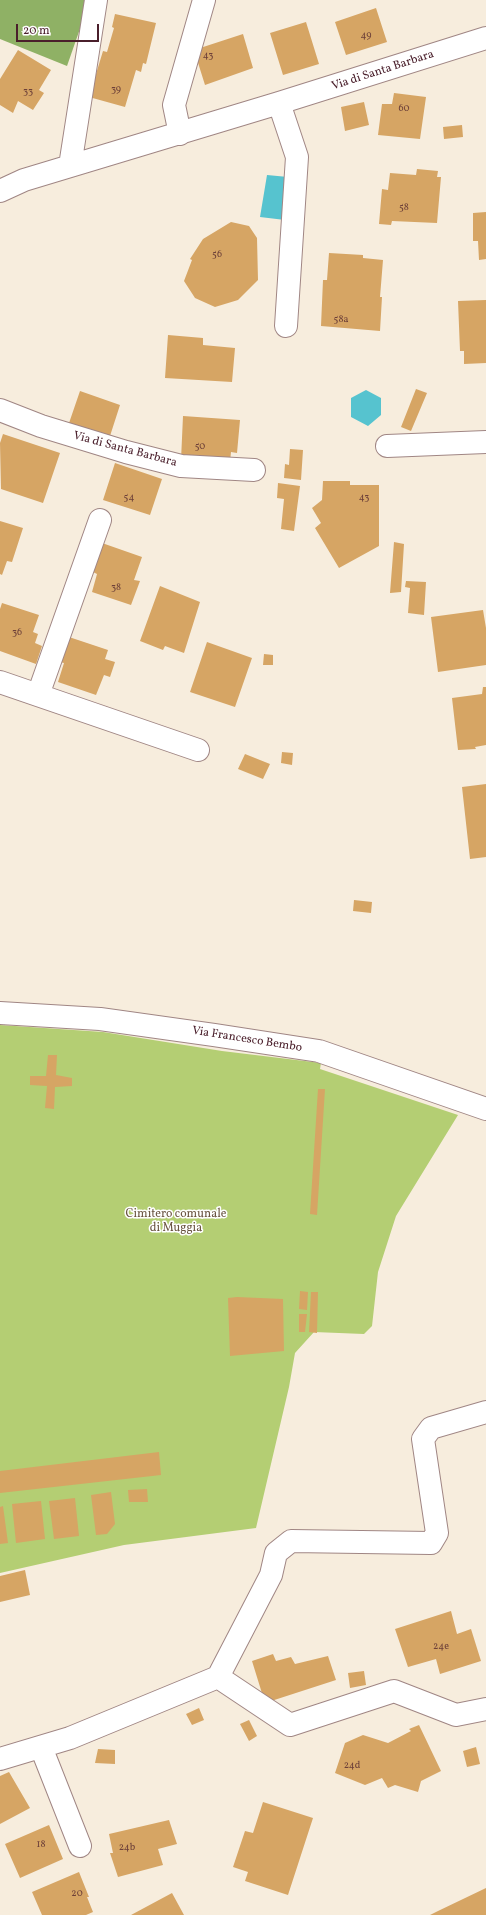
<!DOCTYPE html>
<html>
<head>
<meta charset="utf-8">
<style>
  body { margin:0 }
  #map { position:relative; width:486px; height:1915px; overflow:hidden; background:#f7eddd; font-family:Vollkorn,serif }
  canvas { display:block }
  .scale { position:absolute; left:16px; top:24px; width:83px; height:18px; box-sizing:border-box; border:2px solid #4a1f2b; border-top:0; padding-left:5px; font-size:12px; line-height:14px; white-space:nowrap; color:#4a1f2b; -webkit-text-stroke:3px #fff; paint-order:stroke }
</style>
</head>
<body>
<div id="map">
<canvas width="486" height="1915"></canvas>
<div class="scale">20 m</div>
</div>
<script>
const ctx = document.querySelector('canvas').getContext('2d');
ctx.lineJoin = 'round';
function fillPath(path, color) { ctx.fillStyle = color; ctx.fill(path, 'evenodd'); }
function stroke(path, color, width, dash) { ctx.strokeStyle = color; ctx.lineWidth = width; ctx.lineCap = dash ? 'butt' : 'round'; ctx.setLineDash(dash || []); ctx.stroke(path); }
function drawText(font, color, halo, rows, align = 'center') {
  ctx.font = font + ' Vollkorn,serif'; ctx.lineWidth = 3; ctx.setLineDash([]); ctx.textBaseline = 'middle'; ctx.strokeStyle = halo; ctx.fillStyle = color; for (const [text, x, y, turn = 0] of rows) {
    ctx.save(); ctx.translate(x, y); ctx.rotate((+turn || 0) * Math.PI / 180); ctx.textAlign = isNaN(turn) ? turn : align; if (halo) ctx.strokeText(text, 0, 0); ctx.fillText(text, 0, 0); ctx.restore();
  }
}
fillPath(new Path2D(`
  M0 1025 103 1032 222 1051 321 1063 320 1069 458 1115 396 1216 378 1272 372 1326 364 1334 314 1332 295 1353 289 1387 256 1528 124 1545 0 1573Z`), '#b4ce73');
fillPath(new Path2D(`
  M0 0H90L67 66 0 39Z`), '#8fb165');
fillPath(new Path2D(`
  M267 175 288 177 285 220 260 217Z
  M366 390 381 398V415L368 426 351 417V398Z`), '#56c3cf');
fillPath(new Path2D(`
  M376 8 387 42 346 55 335 22Z
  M115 14 156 23 146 64 143 63 141 72 136 70 125 107 89 97 103 51 107 52 114 28 112 27Z
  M306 22 319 64 283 75 270 33Z
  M243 34 253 68 205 85 194 50Z
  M18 50 51 70 39 90 44 93 33 110 18 101 13 113 0 105V79Z
  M394 93 426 97 420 139 378 135 382 104H392Z
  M364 102 369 125 345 131 341 107Z
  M462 125 463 137 444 139 443 127Z
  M417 169 438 171 437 177H441L437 223 392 221 391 225 379 224 382 189 388 190 390 173 416 175Z
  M486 212V259L479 260 478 241H473V213Z
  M231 222 249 226 257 238 258 280 238 300 215 307 195 298 184 281 192 260 190 259 203 239Z
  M329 253 363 255V258L383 260 380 297H382L380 331 321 326 323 280H327Z
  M486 300V363L464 364V351H460L458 301Z
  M168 335 203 338V345L235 348 232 382 165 378Z
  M416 389 427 393 411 431 401 427Z
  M80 391 120 405 110 436 68 426Z
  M183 416 240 420 237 453 231 452 230 462 181 460Z
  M3 434 60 453 43 503 1 489 0 443Z
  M290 449 303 450 301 480 284 478 285 464 289 465Z
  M115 463 162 479 150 515 103 500Z
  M323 481H350V485H379V546L339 568 315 528 321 523 312 508 322 500Z
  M278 483 300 486 294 531 281 529 284 499 277 498Z
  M0 521 23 528 12 562 7 561 2 575 0 574Z
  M394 542 404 544 401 592 390 593Z
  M102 543 142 557 134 580 140 581 131 605 92 592 97 574 93 572Z
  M406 581 426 582 424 615 408 613 410 588 405 587Z
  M160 586 200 602 184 653 165 646 163 650 140 641Z
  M2 603 39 615 33 632 38 634 35 643 42 646 36 664 0 651V609Z
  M483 610 486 628V665L438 672 431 617Z
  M69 637 108 650 105 659 115 662 110 677 104 675 96 695 58 682 64 663 60 662Z
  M207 642 252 658 235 707 190 692Z
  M264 654 273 655V665H263Z
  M483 687H486V745L475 747 476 749 458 750 452 698 482 694Z
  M282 752 293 753 292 765 281 763Z
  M245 754 270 764 263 779 238 769Z
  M486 784V857L470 859 462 787Z
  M354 900 372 902 371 913 353 911Z
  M48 1055H57L56 1075 72 1078V1086L55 1087 54 1109 45 1108 47 1086 30 1085V1076H46Z
  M318 1089H325L317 1215 310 1214Z
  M300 1291 308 1292 307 1310 299 1309Z
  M311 1292H318L317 1333 309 1332Z
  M237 1297 283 1299 284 1351 230 1356 228 1298Z
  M299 1314H307L305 1332H299Z
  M159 1452 161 1475 0 1493V1471Z
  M147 1489 148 1502H129L128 1490Z
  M111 1492 115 1524 107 1534 96 1535 91 1495Z
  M75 1498 79 1536 54 1539 49 1501Z
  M41 1501 45 1539 16 1543 12 1504Z
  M3 1506 8 1543 0 1544V1507Z
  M25 1570 30 1595 0 1602V1576Z
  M451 1611 457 1634 471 1629 481 1661 440 1674 436 1659 408 1667 395 1629Z
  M273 1654 276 1661 291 1657 295 1664 328 1656 336 1680 265 1703 252 1661Z
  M364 1671 366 1685 350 1688 348 1673Z
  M199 1708 204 1720 192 1725 186 1714Z
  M249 1720 257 1736 249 1741 240 1724Z
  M419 1725 441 1771 421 1781 418 1792 395 1785 388 1788 382 1778 365 1785 335 1773 345 1743 363 1735 388 1743 411 1731 409 1729Z
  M476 1747 480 1764 467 1767 463 1751Z
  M98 1749 115 1750V1764L95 1763Z
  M9 1772 30 1808 0 1824V1776Z
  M263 1802 313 1818 288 1895 245 1881 248 1872 233 1867 245 1831 253 1833Z
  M169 1820 177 1844 158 1849 163 1865 118 1877 110 1853H113L109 1834Z
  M49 1825 63 1859 20 1878 5 1844Z
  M79 1872 89 1897H87L93 1912 86 1915H42L32 1892Z
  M486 1888V1915H430L438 1911Z
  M172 1893 184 1915H131Z`), '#d6a564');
const minor = new Path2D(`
  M279 103 297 157 286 326
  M180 134 174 105 204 0
  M70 166 96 0
  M0 191 24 180 279 103 486 38
  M0 410 41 426 126 452 181 466 254 470
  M387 446 486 442
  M0 682 198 750
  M38 695 100 520
  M0 1013 100 1019 214 1035 319 1051 486 1109
  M218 1677 271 1575 276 1553 291 1541 431 1543 437 1533 423 1439 431 1428 486 1412
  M41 1747 80 1846
  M0 1759 70 1738 218 1677 290 1725 394 1691 456 1715 486 1709`);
stroke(minor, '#a08684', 24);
stroke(minor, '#fff', 22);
drawText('10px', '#6d4039', null, [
  ["49",366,36],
  ["43",208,56],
  ["39",116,90],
  ["33",28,92],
  ["60",404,109],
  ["58",404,208],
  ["56",217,255],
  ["58a",341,320],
  ["50",200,447],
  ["54",129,498],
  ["43",364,498],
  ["38",116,588],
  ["36",17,633],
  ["24e",441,1647],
  ["24d",352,1766],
  ["18",41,1845],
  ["24b",127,1848],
  ["20",77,1894]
]);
drawText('12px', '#4a1f2b', '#fff', [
  ["Via di Santa Barbara",383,71,-18],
  ["Via di Santa Barbara",125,450,15],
  ["Via Francesco Bembo",247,1040,9]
]);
drawText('12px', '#6a5441', '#fff', [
  ["Cimitero comunale",176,1215],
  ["di Muggia",176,1229]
]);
</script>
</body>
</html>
